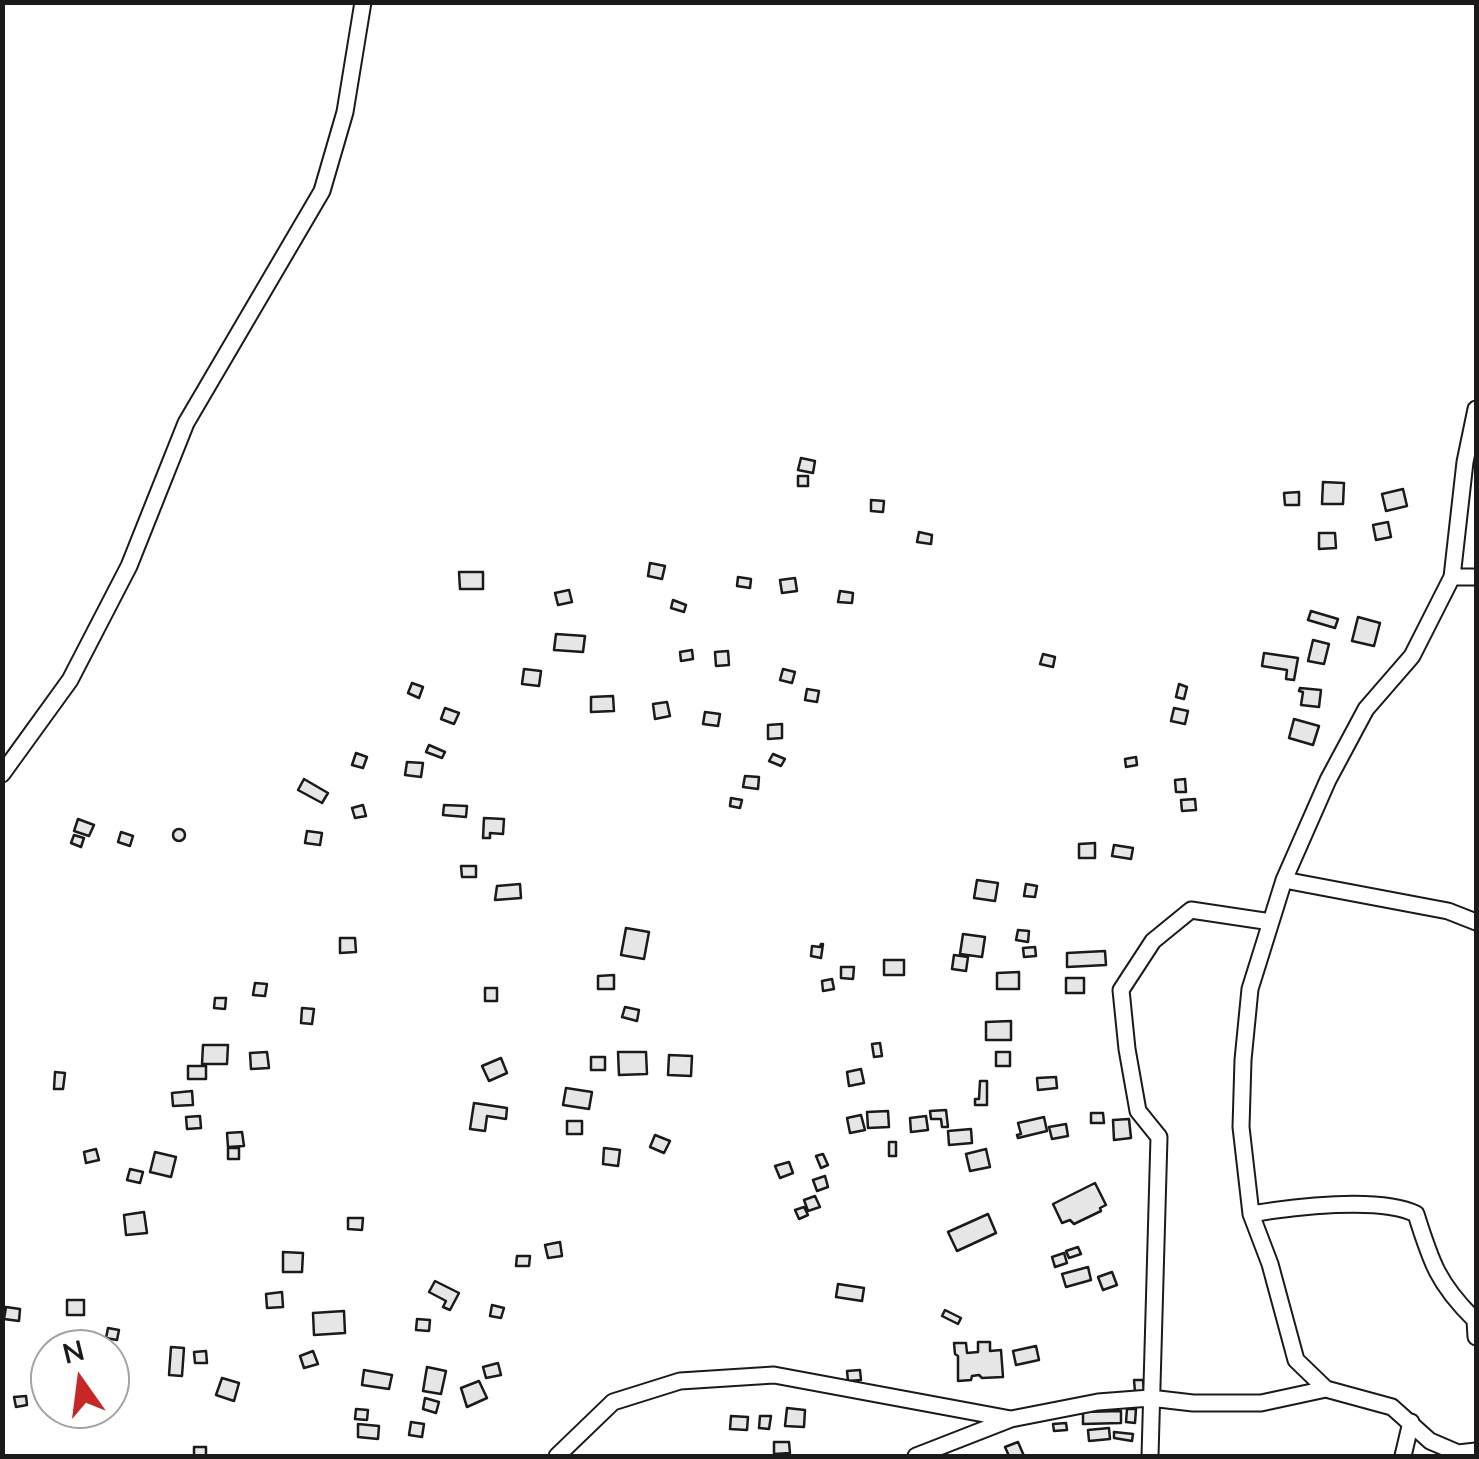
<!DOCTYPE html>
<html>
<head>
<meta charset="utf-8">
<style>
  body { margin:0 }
  #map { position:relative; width:1479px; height:1459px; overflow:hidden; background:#fff; font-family:Mulish,sans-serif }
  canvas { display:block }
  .frame { position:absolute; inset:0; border:5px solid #1a1a1a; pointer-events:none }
  .north { position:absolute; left:30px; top:1329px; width:100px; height:100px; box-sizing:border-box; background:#fff; border:2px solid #a3a3a3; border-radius:50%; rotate:346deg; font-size:28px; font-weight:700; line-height:40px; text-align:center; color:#1a1a1a }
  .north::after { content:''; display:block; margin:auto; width:35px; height:45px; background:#c62828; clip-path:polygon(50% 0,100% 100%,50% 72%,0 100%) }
</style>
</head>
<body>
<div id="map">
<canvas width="1479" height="1459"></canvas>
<div class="frame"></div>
<div class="north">N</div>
</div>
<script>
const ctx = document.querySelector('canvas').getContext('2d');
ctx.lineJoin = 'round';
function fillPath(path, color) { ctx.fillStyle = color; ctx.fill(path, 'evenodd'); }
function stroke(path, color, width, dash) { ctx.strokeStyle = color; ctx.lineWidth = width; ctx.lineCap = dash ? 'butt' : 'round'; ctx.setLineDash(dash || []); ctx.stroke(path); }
const building = new Path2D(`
  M801 458 815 461 813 473 798 470Z
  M798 476H808V486H798Z
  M1323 482 1344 483 1343 504H1322Z
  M1403 489 1407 506 1386 511 1382 494Z
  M1299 492V505H1285L1284 493Z
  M871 500 884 501 883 512 871 511Z
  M1388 522 1391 537 1376 540 1373 525Z
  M919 532 932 535 931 544 917 542Z
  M1319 533H1335L1336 548 1319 549Z
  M650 563 665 566 662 579 648 576Z
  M459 572H483V589H460Z
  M738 577 751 579 750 588 737 586Z
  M795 578 797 591 782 593 780 580Z
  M569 590 572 602 558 605 555 593Z
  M840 591 853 593 852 603 838 602Z
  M673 600 686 605 684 612 671 608Z
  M1311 611 1338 619 1335 628 1308 620Z
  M1358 617 1380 623 1374 646 1352 641Z
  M556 634 585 636 583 652 554 650Z
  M1313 640 1329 644 1324 664 1308 661Z
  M692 650 693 659 681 661 680 652Z
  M728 651 729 665 716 666 715 652Z
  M1264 653 1298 658 1294 680 1286 679 1287 670 1262 666Z
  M1043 654 1055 657 1053 667 1040 664Z
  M524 669 541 671 539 686 522 684Z
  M783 669 795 672 792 683 780 680Z
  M412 683 423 687 419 698 408 693Z
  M1179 684 1187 687 1184 699 1176 697Z
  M1300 688 1321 690 1319 707 1301 705 1303 692 1299 691Z
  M807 689 819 691 817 702 805 700Z
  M613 696 614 711 591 712V697Z
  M667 702 670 716 655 719 653 704Z
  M445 708 459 713 454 724 441 719Z
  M1174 708 1188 711 1185 724 1171 721Z
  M705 712 720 714 718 726 703 724Z
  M1294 719 1319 726 1313 745 1289 738Z
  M782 724V738L768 739V725Z
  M429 745 445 752 442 758 426 752Z
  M356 753 367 757 363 768 352 765Z
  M773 754 785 759 781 766 769 761Z
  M1136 757 1137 765 1126 767 1125 759Z
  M407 762 423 763 421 777 405 775Z
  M745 776 759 777 758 789 743 787Z
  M304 779 328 793 322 803 298 790Z
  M1185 779 1186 792H1176L1175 780Z
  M731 798 742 800 740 808 730 806Z
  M1195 799 1196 810 1182 811 1181 800Z
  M363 805 366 816 355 818 352 808Z
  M444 805 467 806 466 817 443 815Z
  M484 818 504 819 503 834 490 833V838H483Z
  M78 819 94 825 89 836 74 831Z
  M173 835a6 6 0 1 1 12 0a6 6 0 1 1-12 0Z
  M307 831 322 833 320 845 305 843Z
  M121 832 133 836 130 846 118 842Z
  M74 835 84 838 81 847 71 843Z
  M1095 843V858H1079V844Z
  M1114 845 1133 848 1131 859 1112 856Z
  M461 866H476V877H462Z
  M977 880 998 883 995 901 974 898Z
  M520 884 521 898 495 900 497 886Z
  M1026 884 1037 886 1035 897 1024 896Z
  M626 928 649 932 644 959 621 955Z
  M1018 930 1029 931 1028 942 1016 940Z
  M963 934 985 937 982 957 960 954Z
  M340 938H355L356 952 340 953Z
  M821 944H823L821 958 811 956 812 946 820 947Z
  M1035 947 1036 956 1024 957 1023 948Z
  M1105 951 1106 965 1067 967V953Z
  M954 955 968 957 966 971 952 969Z
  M884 960H904V975H884Z
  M841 967H854L853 979 841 978Z
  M1019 972V989H997V973Z
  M614 975V989H598V976Z
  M1066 978H1084V993H1066Z
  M832 979 834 989 823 991 822 981Z
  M255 983 267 984 265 996 253 995Z
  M485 988H497V1001H485Z
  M215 998H226L225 1009 214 1008Z
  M625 1007 639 1010 637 1021 622 1017Z
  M302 1008 314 1009 312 1024 301 1023Z
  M1011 1021V1040H986V1022Z
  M880 1043 882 1056 874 1057 872 1044Z
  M203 1045H228L227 1064H202Z
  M267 1052 269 1068 251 1069 250 1053Z
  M618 1052H646L647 1074 619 1075Z
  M996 1052H1010V1066H996Z
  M669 1055 692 1056 691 1076 668 1075Z
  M591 1057H605V1070H591Z
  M501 1058 507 1073 489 1081 482 1066Z
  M188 1066H206V1079H188Z
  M861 1069 864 1083 849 1086 847 1072Z
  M55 1072 65 1073 63 1089H54Z
  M1056 1077 1057 1088 1038 1090 1037 1078Z
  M980 1081H987V1105H975V1099H979Z
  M566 1088 592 1092 589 1109 563 1105Z
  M192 1091 193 1105 173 1106 172 1093Z
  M474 1103 507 1108 506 1119 487 1116 485 1131 470 1129Z
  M946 1110 948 1127H942L941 1119H931L930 1111Z
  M888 1111 889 1127 868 1128 867 1112Z
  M1091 1113H1103L1104 1123H1091Z
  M861 1115 865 1130 850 1133 847 1118Z
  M200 1116 201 1128 187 1129 186 1117Z
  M926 1116 928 1130 911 1132 910 1118Z
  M1044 1117 1047 1131 1018 1138 1017 1135 1021 1134 1018 1123Z
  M1129 1119 1131 1138 1114 1140 1113 1120Z
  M567 1121H582V1134H567Z
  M1066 1124 1068 1136 1052 1139 1049 1127Z
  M971 1129 972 1143 949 1145 948 1131Z
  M242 1132 244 1146 228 1147 227 1133Z
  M655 1135 670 1141 664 1153 650 1147Z
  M889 1142H896V1156H889Z
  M228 1148H239V1159H228Z
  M604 1148 620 1150 618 1166 603 1164Z
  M96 1149 99 1160 86 1163 84 1152Z
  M986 1149 990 1167 970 1171 966 1154Z
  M155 1152 176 1157 171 1177 150 1172Z
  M823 1154 828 1165 821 1168 816 1156Z
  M789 1162 793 1173 780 1178 775 1166Z
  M130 1169 143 1172 140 1183 127 1180Z
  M825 1176 828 1187 817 1191 813 1180Z
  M1095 1183 1106 1205 1100 1208 1101 1211 1074 1224 1070 1220 1062 1223 1053 1204Z
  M815 1196 820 1207 808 1211 804 1200Z
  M804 1207 808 1215 799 1219 795 1210Z
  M144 1212 147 1233 126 1235 124 1215Z
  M988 1214 996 1233 957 1251 948 1232Z
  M348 1218H363L362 1230 348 1229Z
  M560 1242 562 1256 548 1258 545 1245Z
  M1078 1247 1081 1254 1069 1258 1066 1251Z
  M283 1252 303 1253 302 1272H283Z
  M1064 1253 1067 1263 1055 1267 1052 1257Z
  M517 1256H530L529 1266H516Z
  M1088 1267 1091 1280 1066 1287 1062 1274Z
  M1112 1272 1117 1285 1103 1290 1098 1277Z
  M435 1281 459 1293 450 1310 443 1307 446 1301 429 1292Z
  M838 1284 864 1288 862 1301 836 1297Z
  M282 1292 283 1307 267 1308 266 1294Z
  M67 1300H84V1315H67Z
  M492 1305 504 1308 501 1318 490 1316Z
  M6 1307 20 1309 19 1321 4 1319Z
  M945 1310 961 1318 958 1324 942 1316Z
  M344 1311 345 1333 314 1335 313 1313Z
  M417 1319 430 1320 429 1331 416 1330Z
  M108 1328 119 1330 117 1340 106 1338Z
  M978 1342H990V1351L1001 1350 1003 1377 982 1378 979 1375 972 1376 971 1380 958 1381V1356L955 1354 954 1343H966L967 1353 978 1352Z
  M1036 1346 1039 1360 1016 1365 1013 1351Z
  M171 1347 184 1348 182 1376 169 1375Z
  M206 1351 207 1363H195L194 1352Z
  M313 1351 318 1364 304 1368 300 1356Z
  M498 1363 501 1375 486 1378 483 1367Z
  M427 1367 446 1371 441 1394 423 1391Z
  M364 1370 392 1375 389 1389 362 1385Z
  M860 1370 861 1380 848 1381 847 1371Z
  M222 1378 239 1383 234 1401 216 1395Z
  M1134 1380H1143L1144 1391 1135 1392Z
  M479 1381 487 1398 467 1407 461 1388Z
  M26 1396 27 1405 16 1407 14 1397Z
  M425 1398 439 1402 436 1413 423 1409Z
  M787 1408 805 1410 804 1427 785 1426Z
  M356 1409 368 1410 367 1420 355 1419Z
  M1127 1409H1136L1135 1423 1126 1422Z
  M1121 1411V1423L1083 1424V1412Z
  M731 1416 748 1417 747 1430 730 1429Z
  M760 1416H771L769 1429 759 1428Z
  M411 1422 424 1424 422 1437 409 1435Z
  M1066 1423 1067 1430 1054 1431 1053 1424Z
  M358 1424 379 1426 378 1439 358 1437Z
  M1109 1428 1110 1439 1089 1441 1088 1430Z
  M1114 1432 1133 1434 1132 1441 1114 1438Z
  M774 1442H789L790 1453 774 1454Z
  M1018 1442 1024 1456H1009L1005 1447Z
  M194 1447H206V1456H194Z`);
fillPath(building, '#e6e6e6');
stroke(building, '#1a1a1a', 2.5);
const minor = new Path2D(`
  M1452 577 1465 462 1476 409
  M1476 577H1452L1412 656 1366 709 1328 780 1284 880 1250 989 1243 1060 1241 1127 1251 1214 1270 1264 1296 1360 1326 1389 1392 1407 1430 1441 1458 1453 1476 1451
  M2 774 70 680 129 566 186 423 322 191 345 112 363 2
  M1284 880 1448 911 1476 922
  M1251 1214C1292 1207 1380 1196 1416 1214 1431 1262 1438 1284 1475 1320L1476 1337
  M557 1456 613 1402 680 1381 774 1375 1011 1419
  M916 1456 1011 1419 1098 1402 1150 1398 1193 1403H1261L1326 1389
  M1150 1456 1159 1137 1138 1111 1127 1049 1121 990 1153 941 1191 910 1271 922
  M1403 1456 1411 1422`);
stroke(minor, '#1a1a1a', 19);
stroke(minor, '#fff', 15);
</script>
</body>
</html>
